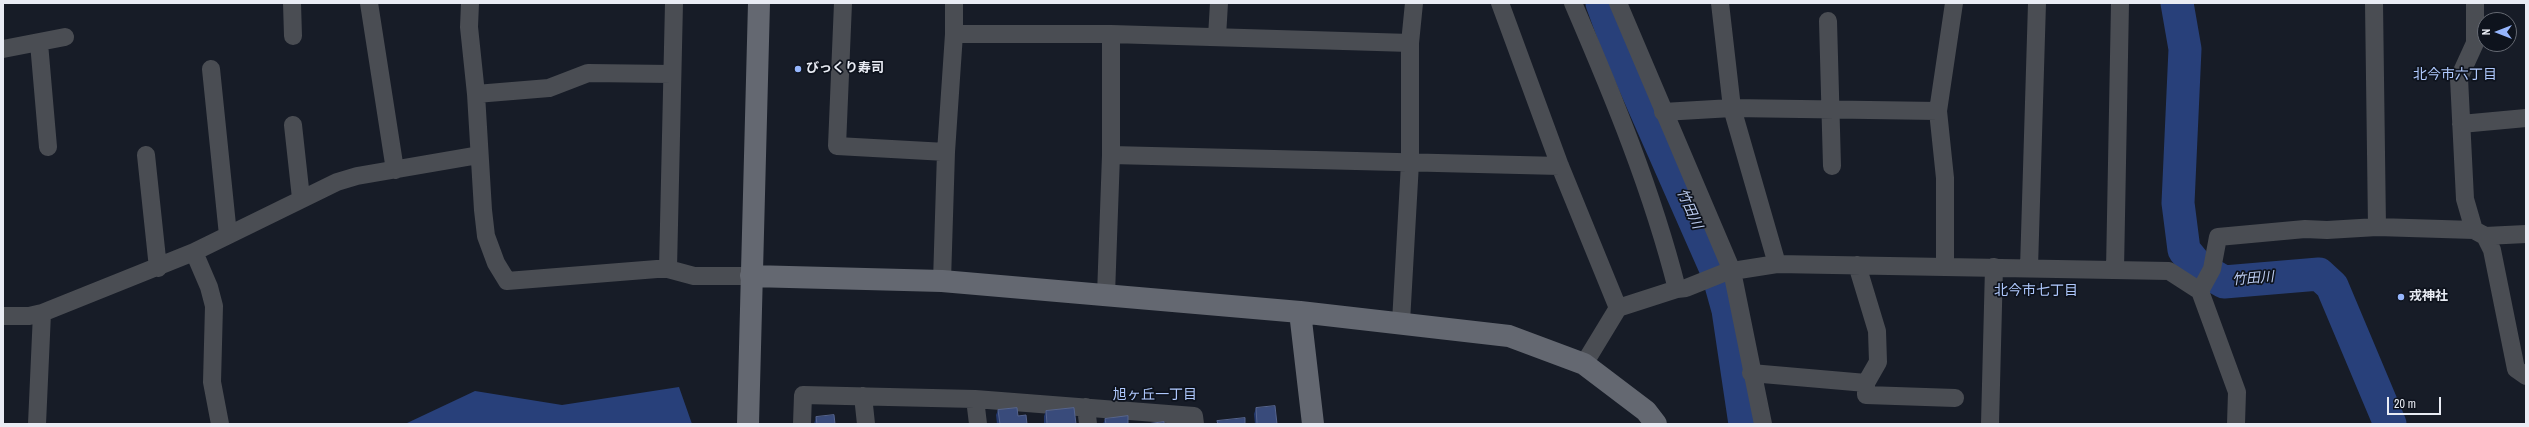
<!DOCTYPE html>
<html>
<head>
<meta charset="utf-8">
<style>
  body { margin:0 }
  #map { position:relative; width:2529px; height:427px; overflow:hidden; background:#171c27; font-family:"Archivo Narrow",sans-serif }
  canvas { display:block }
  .frame { position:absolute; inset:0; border:4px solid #e9ecf4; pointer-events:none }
  .north { position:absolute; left:2477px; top:12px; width:40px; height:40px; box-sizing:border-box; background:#0e131d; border:1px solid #666a73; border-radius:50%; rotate:270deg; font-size:11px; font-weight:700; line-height:16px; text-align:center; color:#e9ecf4 }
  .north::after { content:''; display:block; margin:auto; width:14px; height:18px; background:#96b6fd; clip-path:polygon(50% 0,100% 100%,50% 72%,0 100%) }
  .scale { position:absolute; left:2387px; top:397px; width:54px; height:18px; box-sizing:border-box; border:2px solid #e9ecf4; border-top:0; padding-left:5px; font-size:12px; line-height:14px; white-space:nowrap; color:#e9ecf4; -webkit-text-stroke:3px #0e131d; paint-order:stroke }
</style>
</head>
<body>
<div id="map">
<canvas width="2529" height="427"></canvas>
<div class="frame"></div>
<div class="north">N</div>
<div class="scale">20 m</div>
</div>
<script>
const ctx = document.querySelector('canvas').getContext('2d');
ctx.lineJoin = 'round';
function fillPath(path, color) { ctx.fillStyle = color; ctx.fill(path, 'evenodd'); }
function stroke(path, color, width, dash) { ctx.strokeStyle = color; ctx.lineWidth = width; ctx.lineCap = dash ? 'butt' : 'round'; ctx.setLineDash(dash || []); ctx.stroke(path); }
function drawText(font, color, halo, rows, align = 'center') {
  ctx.font = font + ' "Archivo Narrow","Noto Sans JP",sans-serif'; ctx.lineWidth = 3.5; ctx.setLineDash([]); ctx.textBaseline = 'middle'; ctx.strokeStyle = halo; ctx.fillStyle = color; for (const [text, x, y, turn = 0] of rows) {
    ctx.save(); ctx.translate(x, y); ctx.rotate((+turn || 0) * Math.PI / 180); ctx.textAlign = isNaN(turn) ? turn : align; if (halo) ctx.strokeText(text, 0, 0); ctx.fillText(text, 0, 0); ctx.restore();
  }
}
fillPath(new Path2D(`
  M679 387 692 424H405L475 391 562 405Z`), '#28407a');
stroke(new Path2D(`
  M1602 3 1618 47 1718 274 1728 310 1745 424
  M2177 3 2185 49 2178 203 2184 250 2198 267 2224 282 2319 274 2332 286 2390 424`), '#28407a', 33);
stroke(new Path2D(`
  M292 3 293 36
  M369 3 395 170
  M470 3 469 27 476 94 483 210 486 236 496 263 507 281 657 269H668L694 276H751
  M843 3 837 146 946 152
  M1500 3 1560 166 1618 308
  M1573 3C1613 96 1652 190 1677 289
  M1618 3 1732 271 1763 424
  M1720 3 1732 108 1777 264
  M2374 3 2377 227
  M1828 21 1832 166
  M954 34H1111L1410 43
  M1111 34V155L1560 166
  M1217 37 1219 3
  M39 43 48 147
  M3 49 65 37
  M211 69 228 235
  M476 94 549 88 588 73 672 74
  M1663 112 1732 108 1938 111
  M2461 124 2526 118
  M293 125 301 198
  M146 155 158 268
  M2474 230 2465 199 2459 78 2475 43V3
  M2485 236 2526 234
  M194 252 209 287 214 306 212 382 220 424
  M1945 266V178L1938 111 1954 3
  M2029 268 2037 3
  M668 269 674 3
  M2115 270 2120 3
  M942 281 946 152 954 34V3
  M2200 291 2212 269 2218 237 2305 229 2327 230 2377 227 2474 230 2485 236 2492 250 2516 369 2526 376
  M1106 295 1111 155
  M3 316H29L42 313 194 252 337 182 357 176 479 155
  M1401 322 1410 163V43L1414 3
  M1584 364 1618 308 1677 289 1686 288 1726 272 1777 264 2169 271 2200 291 2237 392 2236 424
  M1751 373 1866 383 1878 362 1877 331 1857 265
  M1866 383V395L1955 398
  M863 396 866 424
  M975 399 978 424
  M1086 407 1088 424
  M37 424 42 313
  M802 424 803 395 975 399 1194 416 1195 424
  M1990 424 1994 267`), '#4a4d53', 18);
stroke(new Path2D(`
  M751 276 942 281 1300 312 1509 336 1584 364 1646 411 1656 424
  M1300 312 1313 424
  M748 424 759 3`), '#646871', 22);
fillPath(new Path2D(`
  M1256 408 1277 424H1255L1254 414Z
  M998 410 1018 416 1027 424H997L996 415Z
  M1046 411 1076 424H1044V416Z
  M816 417 835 424H814Z
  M1105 419 1128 424H1103Z`), '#24386c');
const building = new Path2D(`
  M1275 406 1277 424H1257L1256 408Z
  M1017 408 1018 416 1026 415 1027 424H1000L998 410Z
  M1074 408 1076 424H1047L1046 411Z
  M834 415 835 424H817L816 417Z
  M1128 416V424H1106L1105 419Z
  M1245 418V424H1218L1217 421Z
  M1164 422V424H1147Z`);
fillPath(building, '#394b7b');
stroke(building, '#55648e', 1);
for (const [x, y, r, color] of [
  [798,69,4,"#96b6fd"],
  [2401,297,4,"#96b6fd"]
]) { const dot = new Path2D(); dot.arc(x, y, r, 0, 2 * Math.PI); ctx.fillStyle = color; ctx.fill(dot); stroke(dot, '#0e131d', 1.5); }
drawText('bold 13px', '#e9ecf4', '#0e131d', [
  ["びっくり寿司",806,69],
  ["戎神社",2409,297]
], 'left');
drawText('14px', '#afc8fd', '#0e131d', [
  ["北今市六丁目",2455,75],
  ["北今市七丁目",2036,291],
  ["旭ヶ丘一丁目",1155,395]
]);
drawText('italic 14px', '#bacaee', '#0e131d', [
  ["竹田川",1689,209,66],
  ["竹田川",2253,279,-5]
]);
</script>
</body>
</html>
